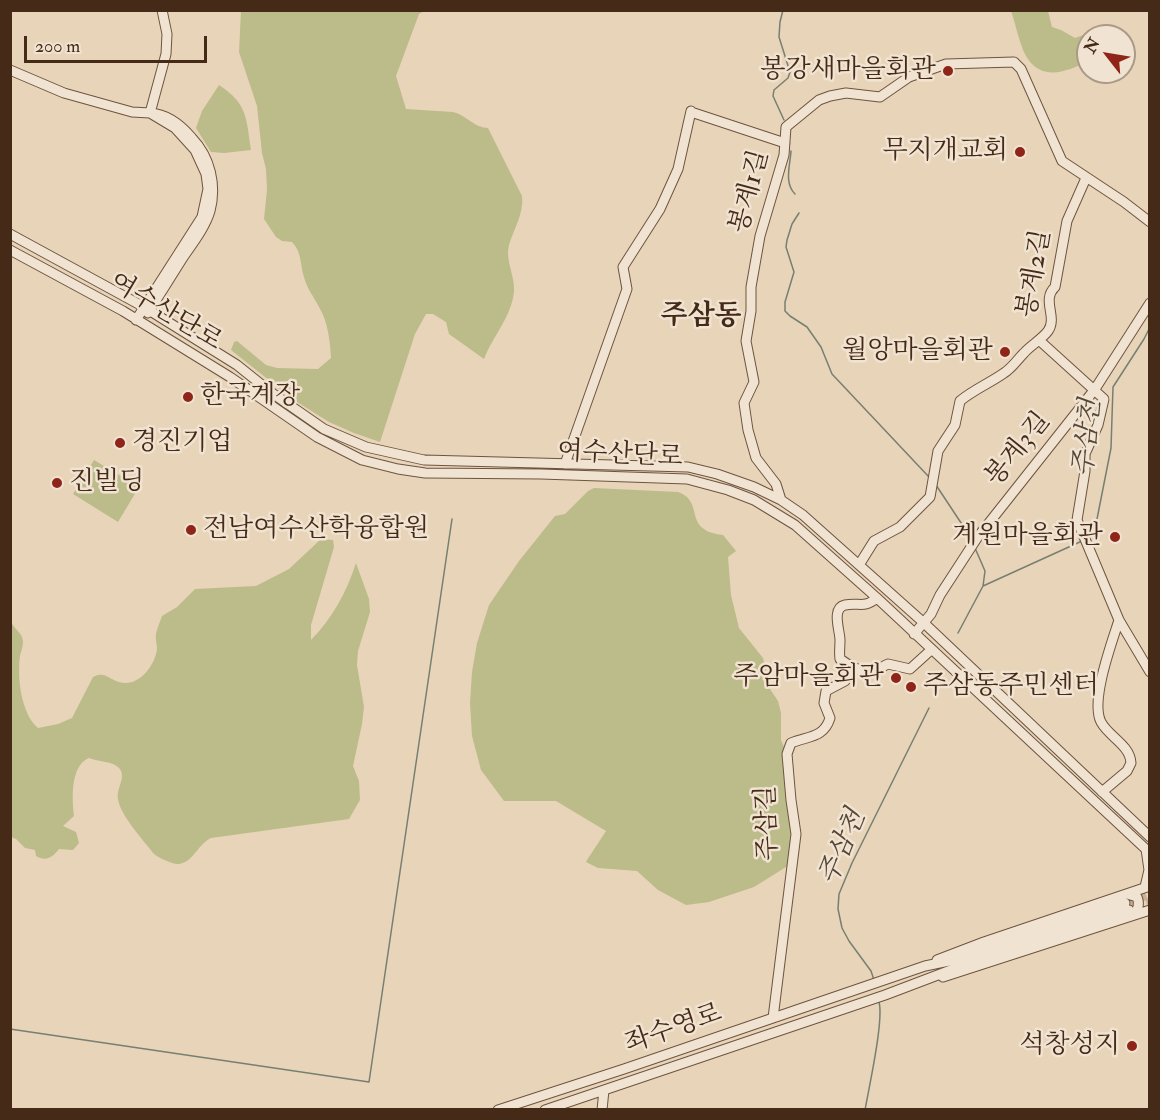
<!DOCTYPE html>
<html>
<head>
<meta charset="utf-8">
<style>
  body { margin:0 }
  #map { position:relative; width:1160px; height:1120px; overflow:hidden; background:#e8d4b8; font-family:"IM FELL Double Pica",serif }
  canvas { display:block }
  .frame { position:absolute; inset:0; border:12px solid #462a18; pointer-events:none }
  .north { position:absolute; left:1076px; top:24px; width:60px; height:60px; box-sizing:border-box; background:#f0e3d1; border:2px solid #ac9987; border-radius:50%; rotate:301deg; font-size:16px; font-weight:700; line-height:24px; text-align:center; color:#462a18 }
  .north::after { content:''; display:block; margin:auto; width:21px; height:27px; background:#8f2418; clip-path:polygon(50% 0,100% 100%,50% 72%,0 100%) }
  .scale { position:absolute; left:24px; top:36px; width:183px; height:27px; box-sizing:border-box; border:3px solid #462a18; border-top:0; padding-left:8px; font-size:18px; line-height:21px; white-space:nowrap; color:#462a18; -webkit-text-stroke:4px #f0e3d1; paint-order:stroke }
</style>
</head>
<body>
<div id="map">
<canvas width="1160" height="1120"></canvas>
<div class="frame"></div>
<div class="north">N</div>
<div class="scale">200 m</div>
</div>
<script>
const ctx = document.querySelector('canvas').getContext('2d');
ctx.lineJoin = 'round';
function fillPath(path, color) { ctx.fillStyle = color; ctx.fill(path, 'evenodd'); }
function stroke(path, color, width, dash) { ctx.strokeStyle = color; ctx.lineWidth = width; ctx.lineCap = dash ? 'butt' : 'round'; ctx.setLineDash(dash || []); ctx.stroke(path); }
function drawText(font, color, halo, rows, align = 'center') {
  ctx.font = font + ' "IM FELL Double Pica","Noto Serif KR",serif'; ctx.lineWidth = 5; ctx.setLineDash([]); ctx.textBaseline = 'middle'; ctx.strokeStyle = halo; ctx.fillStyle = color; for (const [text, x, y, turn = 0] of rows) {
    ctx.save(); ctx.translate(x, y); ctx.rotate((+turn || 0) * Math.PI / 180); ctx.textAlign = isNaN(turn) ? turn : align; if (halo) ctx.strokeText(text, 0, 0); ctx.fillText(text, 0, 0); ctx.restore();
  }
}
fillPath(new Path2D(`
  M241 11H424L419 14 396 76 406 109 453 112C466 115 475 128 488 128L522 196C524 214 514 228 509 245 505 261 515 275 514 291 512 316 493 336 484 359L449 334 446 322 433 314H426L415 334 380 442 354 433 329 422 294 400 231 350 234 342 237 341 266 365 277 368 318 369 331 358C330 340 328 322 319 307 314 297 307 289 304 277 300 265 302 252 292 242L282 241 276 237 264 219 267 190 266 169 262 153 257 106 239 52Z
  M1011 11H1048L1052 27 1061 30 1075 38 1095 31 1102 36H1088V61C1067 72 1041 82 1026 56 1019 43 1016 25 1011 11Z
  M219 85C248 104 246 118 251 150L224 153 211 152 196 128 202 111Z
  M94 460 139 487 118 522 73 494Z
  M594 488 678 492C706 502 681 530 723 535L736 551 728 557 731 595 739 628 763 658 770 689 778 701 781 713V740L787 754 794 862 754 887 709 902 686 905 658 890 637 871 598 868 586 862 587 860 606 831 556 801H504L481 770 472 736 470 703 472 672 477 643 489 605 519 561 555 516 565 514 588 491Z
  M321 539 333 540 334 547 311 625V640C332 619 347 591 356 563L369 599 370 612 358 651 357 665 364 707 362 724 353 766 359 781 360 800 349 819 211 838C196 845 191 869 172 863 165 860 159 858 154 854 144 841 120 815 118 799 116 788 127 777 119 768 113 761 98 762 89 758 70 766 72 799 74 816L63 826 76 832 79 843 73 850 59 849C53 857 46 862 36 856L35 850 25 848 16 839 11 837V622C14 629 23 633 23 642 23 647 21 651 20 656 17 677 21 714 38 728L58 724 72 718 93 677C105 671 108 679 119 682 138 688 155 666 157 649 157 644 155 639 156 634 157 628 160 622 162 616L177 607 195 589 256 586 289 569Z`), '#bcbb8a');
stroke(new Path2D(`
  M783 10 780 22 779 37 790 72 788 78 774 90 773 96 784 120
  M791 151C790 166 784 183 795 194
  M799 213 792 224 787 240 786 247 794 272 785 302V311L790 316 807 327 821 347 832 374 929 477
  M936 485 971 538
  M1088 536 1097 519 1111 448 1113 387 1144 339 1150 327
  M975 548 985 571 983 586
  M958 633 983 586 1082 541
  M874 980 871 971 849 941 842 928 838 909 839 894 852 863 929 708
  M10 1029 369 1082 452 519
  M865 1110C869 1087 884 1020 879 1002`), '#777f73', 1.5);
stroke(new Path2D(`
  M1125 903 1150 894
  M1134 908 1150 902`), '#c8b298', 9, [9, 4.5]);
const minor = new Path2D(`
  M10 70 64 93 132 112 150 113 166 54 167 34 162 10
  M691 112 785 143
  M10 234 144 307 237 365 272 393 324 429 366 447 424 460 688 467 717 474 754 487 781 500 803 515 924 623 1150 837
  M10 250 123 311 230 377 317 437 362 460 398 469 425 473 541 474 687 479 728 490 754 500 795 525 877 598 1150 853
  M136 320 202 217 208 189 206 174 195 150 175 128 150 113C168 114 181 125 192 138 210 157 217 185 210 211 205 228 192 244 182 259 171 277 159 295 148 313
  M1040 341 1104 399 1098 425 1085 454V471L1077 520 1119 620 1150 672
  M565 464 627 289 623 267 660 209 678 169 691 111
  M781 500 776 484 756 458 748 430 744 403 754 382 746 341 751 311V287L760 236 784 155 786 127 819 100 830 96 846 93 880 97 909 77 946 64 1014 62 1021 69 1062 161 1124 202 1150 222
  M859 565 874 541 900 527 930 497 938 451 955 425 960 401C973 390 990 383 1004 373 1012 368 1017 360 1024 353 1031 345 1041 340 1048 331 1058 317 1041 300 1055 287L1067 221 1086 178
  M877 598C863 609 860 602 845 605 831 608 840 631 840 640 840 647 839 653 840 659 848 665 863 674 874 671 878 670 883 666 888 664L910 669 931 650
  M914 634 931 614 940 595 977 538 1095 389 1150 303
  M1102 792 1127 771 1131 763C1130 745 1109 737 1101 722 1090 701 1112 642 1119 620
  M1145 887 1149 870 1146 849
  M1127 894 1137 897C1140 904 1138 909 1134 915
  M937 960 984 942 1150 886
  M943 977 1150 910
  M773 1018 796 834 791 800 787 754 791 743C808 736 824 738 830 718L824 703 826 691 845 681 850 666
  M498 1110 624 1069 925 966 949 961 1125 903
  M545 1110 885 995 1001 951 1129 910
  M602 1110 604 1090`);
stroke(minor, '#6e5440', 11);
stroke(minor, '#f0e3d1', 9);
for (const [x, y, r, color] of [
  [948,71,6,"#8f2418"],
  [1020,152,6,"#8f2418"],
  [1005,352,6,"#8f2418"],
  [188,397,6,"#8f2418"],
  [120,443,6,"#8f2418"],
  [57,483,6,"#8f2418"],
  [191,530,6,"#8f2418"],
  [1115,537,6,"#8f2418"],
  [896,678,6,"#8f2418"],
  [911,687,6,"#8f2418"],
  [1132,1046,6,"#8f2418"]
]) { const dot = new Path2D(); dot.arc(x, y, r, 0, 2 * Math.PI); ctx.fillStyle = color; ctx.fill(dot); stroke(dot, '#f0e3d1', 2); }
drawText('26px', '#462a18', '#f0e3d1', [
  ["봉강새마을회관",936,71],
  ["무지개교회",1008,152],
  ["월앙마을회관",993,352],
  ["한국계장",200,397,"left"],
  ["경진기업",132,443,"left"],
  ["진빌딩",69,483,"left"],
  ["전남여수산학융합원",203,530,"left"],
  ["계원마을회관",1103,537],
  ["주암마을회관",884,678],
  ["주삼동주민센터",923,687,"left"],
  ["석창성지",1120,1046]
], 'right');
drawText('26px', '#462a18', '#f0e3d1', [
  ["봉계1길",751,192,-75],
  ["봉계2길",1036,274,-80],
  ["여수산단로",165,313,31],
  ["봉계3길",1019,450,-51],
  ["여수산단로",620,456,3],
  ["주삼길",769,823,-92],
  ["좌수영로",674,1030,-19]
]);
drawText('italic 27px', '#564636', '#f0e3d1', [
  ["주삼천",1089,438,-84],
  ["주삼천",844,848,-67]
]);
drawText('bold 28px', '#462a18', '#f0e3d1', [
  ["주삼동",701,318]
]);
</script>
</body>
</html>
